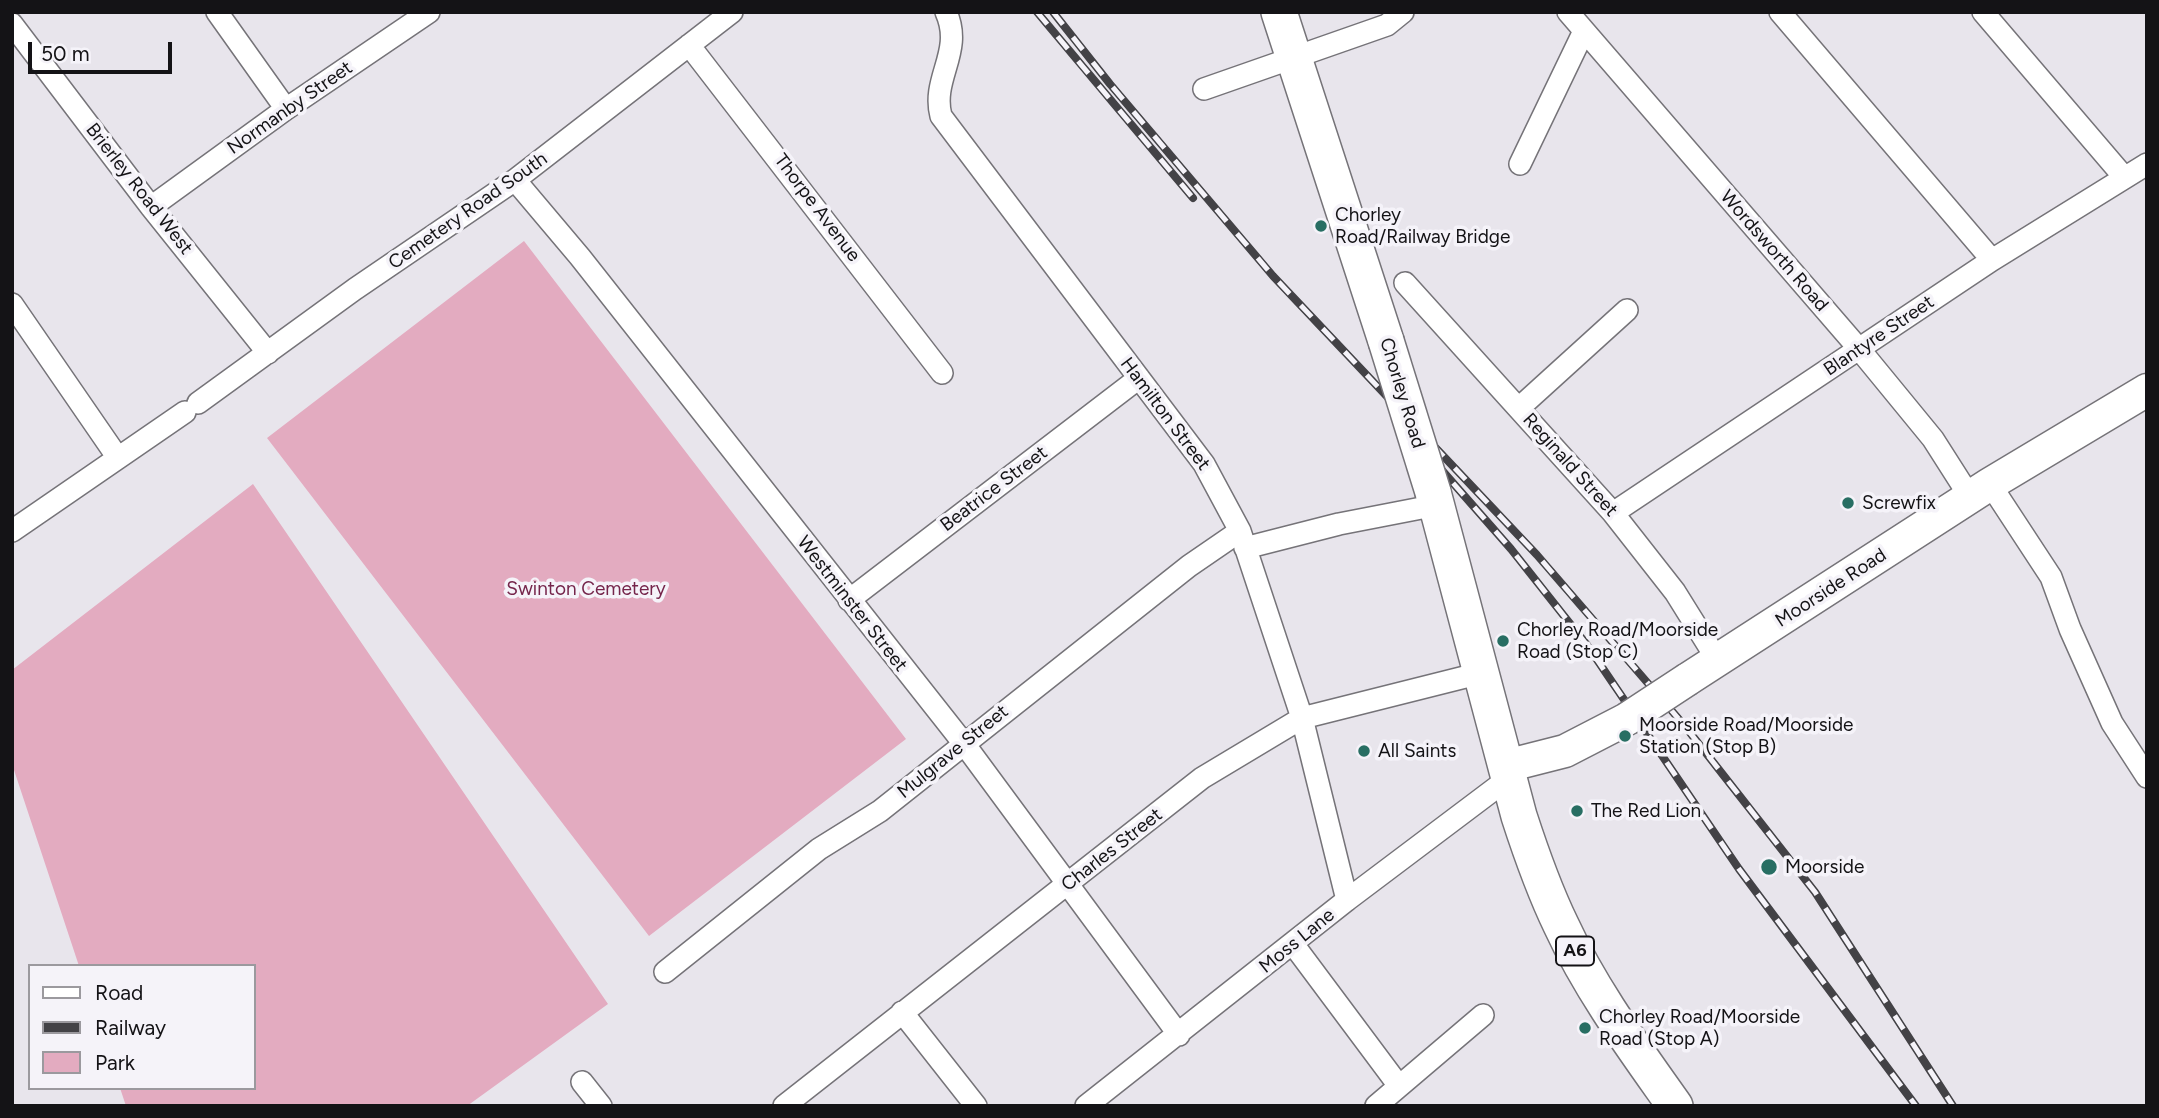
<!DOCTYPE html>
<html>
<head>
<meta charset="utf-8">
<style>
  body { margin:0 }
  #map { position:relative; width:2159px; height:1118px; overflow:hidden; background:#e8e5ec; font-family:Figtree,sans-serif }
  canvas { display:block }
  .frame { position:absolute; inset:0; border:14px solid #141316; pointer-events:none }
  .legend { position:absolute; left:28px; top:964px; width:228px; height:126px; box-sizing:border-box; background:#f5f3f9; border:2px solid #9b999e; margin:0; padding:9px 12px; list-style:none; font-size:21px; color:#141316 }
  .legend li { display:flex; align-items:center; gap:14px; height:35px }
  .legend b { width:35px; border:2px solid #9b999e }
  .scale { position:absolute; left:28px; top:42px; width:144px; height:32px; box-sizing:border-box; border:4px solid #141316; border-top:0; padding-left:9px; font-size:21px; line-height:24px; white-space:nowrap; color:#141316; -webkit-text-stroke:5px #f5f3f9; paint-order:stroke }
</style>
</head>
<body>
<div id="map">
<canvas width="2159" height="1118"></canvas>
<div class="frame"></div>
<ul class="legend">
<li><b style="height:9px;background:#fff"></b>Road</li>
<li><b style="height:9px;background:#434246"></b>Railway</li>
<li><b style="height:19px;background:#e3abc0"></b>Park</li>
</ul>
<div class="scale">50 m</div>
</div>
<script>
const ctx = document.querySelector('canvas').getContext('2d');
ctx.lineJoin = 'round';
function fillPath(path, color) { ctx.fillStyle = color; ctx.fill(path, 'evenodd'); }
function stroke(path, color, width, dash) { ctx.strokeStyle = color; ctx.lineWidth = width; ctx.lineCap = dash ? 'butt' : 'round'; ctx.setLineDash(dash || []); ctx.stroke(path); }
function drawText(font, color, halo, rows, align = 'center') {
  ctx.font = font + ' Figtree,sans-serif'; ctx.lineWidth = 7; ctx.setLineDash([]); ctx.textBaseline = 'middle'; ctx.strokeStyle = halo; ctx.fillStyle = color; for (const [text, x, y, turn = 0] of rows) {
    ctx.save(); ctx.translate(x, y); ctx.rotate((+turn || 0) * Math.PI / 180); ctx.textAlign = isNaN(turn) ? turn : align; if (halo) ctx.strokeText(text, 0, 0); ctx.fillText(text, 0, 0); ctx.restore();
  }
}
fillPath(new Path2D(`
  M524 241 906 739 649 936 267 438Z
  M253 484 608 1004 467 1106H126L120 1088H254V966H79L12 764V670Z`), '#e3abc0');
const street = new Path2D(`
  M217 12 286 109
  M946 12C964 52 931 78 941 116L1204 464 1240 531 1302 718 1347 900
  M1568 12 1860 350 1933 439 1970 497
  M1780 12 1992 260
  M1983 12 2124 177
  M12 24 151 207 268 353
  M689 45 942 373
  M1204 89 1387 25 1403 12
  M1520 164 1584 31
  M515 180 580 257 965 745 1179 1035
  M151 207 286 109 429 12
  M1405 283 1613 513 1675 592 1718 661
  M12 304 118 458
  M198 403 355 289 515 180 732 12
  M1519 408 1627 310
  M1990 484 2051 577 2070 629 2112 723 2147 777
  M1613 513 1992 260 2147 164
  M12 531 185 412
  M1245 548 1339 524 1437 505
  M849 600 1139 378
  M1293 944 1399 1086
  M665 972 819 849 880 811 1189 566 1240 531
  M902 1012 976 1106
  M582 1082 601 1106
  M784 1106 1202 778 1302 718 1481 673
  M1086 1106 1347 900 1509 778
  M1376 1106 1483 1015`);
const secondary = new Path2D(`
  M1688 679 1990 484 2147 390
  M1506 766 1565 751 1627 719`);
const primary = new Path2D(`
  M1279 12 1386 341
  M1433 492 1519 816C1531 853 1544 890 1561 925 1591 990 1634 1048 1675 1106`);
stroke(street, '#757378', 24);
stroke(secondary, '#757378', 35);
stroke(primary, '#757378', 38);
stroke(street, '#fff', 21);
stroke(secondary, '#fff', 32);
stroke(primary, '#fff', 35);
const rail = new Path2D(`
  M1037 12 1193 198
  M1053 12 1110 84 1273 276 1537 555 1684 725 1815 892 1953 1106
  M1432 459 1511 549 1587 645 1739 869 1916 1106`);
stroke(rail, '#434246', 8);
stroke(rail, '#f5f3f9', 5, [16]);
const secondaryBridge = new Path2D(`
  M1627 719 1688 679`);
const primaryBridge = new Path2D(`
  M1386 341 1433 492`);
stroke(secondaryBridge, '#757378', 35, []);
stroke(primaryBridge, '#757378', 38, []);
stroke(secondaryBridge, '#fff', 32);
stroke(primaryBridge, '#fff', 35);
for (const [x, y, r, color] of [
  [1321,226,7,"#286e63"],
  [1848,503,7,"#286e63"],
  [1503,641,7,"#286e63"],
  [1625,736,7,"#286e63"],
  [1364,751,7,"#286e63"],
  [1577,811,7,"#286e63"],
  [1769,867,9,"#286e63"],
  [1585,1028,7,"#286e63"]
]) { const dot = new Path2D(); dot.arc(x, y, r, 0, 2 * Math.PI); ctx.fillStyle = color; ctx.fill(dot); stroke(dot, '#f5f3f9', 2.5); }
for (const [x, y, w] of [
  [1575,951,38]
]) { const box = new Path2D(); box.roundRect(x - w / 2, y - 14.5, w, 29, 5); ctx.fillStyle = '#f5f3f9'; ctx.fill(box); stroke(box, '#141316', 2); }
drawText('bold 18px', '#141316', null, [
  ["A6",1575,951]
]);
drawText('19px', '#141316', '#f5f3f9', [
  ["Normanby Street",290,108,-35],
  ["Brierley Road West",139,189,52],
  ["Thorpe Avenue",817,208,53],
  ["Cemetery Road South",468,211,-35],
  ["Wordsworth Road",1774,251,49],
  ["Blantyre Street",1879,336,-34],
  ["Chorley Road",1402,393,73],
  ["Hamilton Street",1165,414,53],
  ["Reginald Street",1570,465,48],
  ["Beatrice Street",994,489,-37],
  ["Moorside Road",1831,588,-33],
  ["Westminster Street",852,604,52],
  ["Mulgrave Street",953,752,-39],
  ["Charles Street",1112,850,-38],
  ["Moss Lane",1297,941,-39]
]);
drawText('19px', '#141316', '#f5f3f9', [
  ["Chorley",1335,215],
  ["Road/Railway Bridge",1335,237],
  ["Screwfix",1862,503],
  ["Chorley Road/Moorside",1517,630],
  ["Road (Stop C)",1517,652],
  ["Moorside Road/Moorside",1639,725],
  ["Station (Stop B)",1639,747],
  ["All Saints",1378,751],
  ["The Red Lion",1591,811],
  ["Moorside",1785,867],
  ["Chorley Road/Moorside",1599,1017],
  ["Road (Stop A)",1599,1039]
], 'left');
drawText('19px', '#75254b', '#f5f3f9', [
  ["Swinton Cemetery",586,589]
]);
</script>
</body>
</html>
